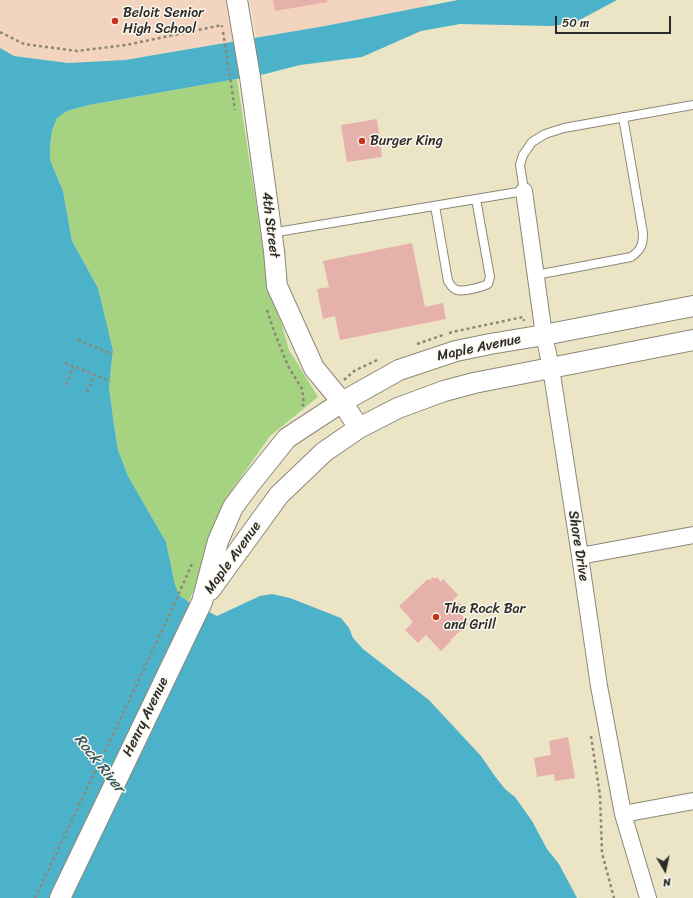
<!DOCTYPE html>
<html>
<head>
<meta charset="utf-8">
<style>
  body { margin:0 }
  #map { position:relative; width:693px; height:898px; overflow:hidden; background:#ece5c5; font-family:Sriracha,sans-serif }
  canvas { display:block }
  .north { position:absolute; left:645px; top:850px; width:40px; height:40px; -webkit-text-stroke:3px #fbf7ec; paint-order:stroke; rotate:171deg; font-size:11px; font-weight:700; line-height:16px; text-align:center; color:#2b2b2b }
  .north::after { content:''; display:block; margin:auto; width:14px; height:18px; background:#2b2b2b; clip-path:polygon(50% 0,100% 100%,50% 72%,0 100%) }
  .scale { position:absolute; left:555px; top:16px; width:116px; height:18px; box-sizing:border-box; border:2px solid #2b2b2b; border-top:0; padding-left:5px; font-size:12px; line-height:14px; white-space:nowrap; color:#2b2b2b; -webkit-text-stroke:3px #fbf7ec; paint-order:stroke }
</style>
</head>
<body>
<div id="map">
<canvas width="693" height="898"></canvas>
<div class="north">N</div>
<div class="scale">50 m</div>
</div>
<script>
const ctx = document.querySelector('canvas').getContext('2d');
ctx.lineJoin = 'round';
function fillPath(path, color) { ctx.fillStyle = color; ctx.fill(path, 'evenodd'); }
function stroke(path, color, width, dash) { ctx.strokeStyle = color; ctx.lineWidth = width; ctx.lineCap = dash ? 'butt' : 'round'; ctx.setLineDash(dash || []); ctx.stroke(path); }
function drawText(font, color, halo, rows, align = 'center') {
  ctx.font = font + ' Sriracha,sans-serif'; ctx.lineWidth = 3; ctx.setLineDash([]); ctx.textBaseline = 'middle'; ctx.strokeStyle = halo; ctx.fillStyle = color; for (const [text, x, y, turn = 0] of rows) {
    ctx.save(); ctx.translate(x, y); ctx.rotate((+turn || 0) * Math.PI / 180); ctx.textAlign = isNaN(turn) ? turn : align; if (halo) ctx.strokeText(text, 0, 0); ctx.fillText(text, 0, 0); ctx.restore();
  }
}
fillPath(new Path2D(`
  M0 0H227L234 42 125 60 68 63 14 56 0 48Z
  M250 0H427L428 6 325 26 257 38Z`), '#f3d4bf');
fillPath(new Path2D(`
  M237 79 266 269 289 350 318 397 270 436 232 490 189 602 179 595 175 585 166 542 128 476 118 450 114 425 109 387 113 350 98 288 72 241 63 191 50 160V145L52 131 57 118 67 111 89 105Z`), '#a6d381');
fillPath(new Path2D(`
  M458 0H617L574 23 551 26 460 24 421 31 362 57 300 65 265 74 89 105 67 111 57 118 52 131 50 145V160L63 191 72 241 98 288 113 350 109 387 114 425 118 450 128 476 166 542 175 585 179 595 189 602 217 616 260 596 272 594 290 598 341 618 349 628 353 638 363 649 429 700 481 756 494 775 505 789 515 797 532 821 547 849 559 864 577 898H0V48L14 56 68 63 125 60 325 26Z`), '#4bb2ca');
fillPath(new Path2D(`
  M273 0H327V2L275 11Z
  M377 119 382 157 347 162 341 125Z
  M412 243 425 307 443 303 446 319 340 340 335 316 323 319 317 289 329 287 323 261Z
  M433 577 435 579 437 577 441 582 443 579 458 595 453 600 454 601 450 605 453 608 454 607H455L459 603 464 608 459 612 469 624 461 632 460 631 450 640 451 641 441 651 426 635 418 643 405 630 413 622 399 606 428 579 430 580Z
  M568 737 575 778 555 781 554 774 537 777 534 758 551 755 549 741Z`), '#e6b0ab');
const service = new Path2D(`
  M435 206 448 281C450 284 452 289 457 290 463 292 482 287 488 284L490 277 476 199
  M271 233 524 191 520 165 523 155 532 142 545 134 564 128 693 105
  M536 275 631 257C641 250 643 245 643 233L623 117`);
const minor = new Path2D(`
  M524 191 544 335 551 368 580 556 599 686 623 814 648 898
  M580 556 693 535
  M623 814 693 801`);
const tertiary = new Path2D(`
  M237 0 250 77 274 251 277 286 314 368 342 402 359 428
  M210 590 279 495 324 452 359 428 398 408 444 391 474 383 693 340
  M60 898 202 602 218 541 233 507 251 483 287 438 342 402 399 370 456 351 490 344 544 335 693 306`);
stroke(service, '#8c8878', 10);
stroke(minor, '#8c8878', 18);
stroke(tertiary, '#8c8878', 22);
stroke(new Path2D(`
  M0 32 24 44 77 51 126 45 222 25V27
  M223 32 235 110
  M267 310 274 331 288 366 302 389 304 404 302 406
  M449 333 457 331 523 317 524 321
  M78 340 112 354
  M417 344 443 335
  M65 363 110 381
  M344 380 354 371 377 360
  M66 385 73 367
  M87 392 95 375
  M591 736 600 795 602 853 614 898
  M35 898 163 629 192 564`), '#8c8878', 2.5, [3, 3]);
stroke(service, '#fff', 8);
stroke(minor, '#fff', 16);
stroke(tertiary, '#fff', 20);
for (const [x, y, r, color] of [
  [115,21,4,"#c8321e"],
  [362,141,4,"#c8321e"],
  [436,617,4,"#c8321e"]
]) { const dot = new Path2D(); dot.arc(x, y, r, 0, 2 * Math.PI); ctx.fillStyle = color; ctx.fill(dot); stroke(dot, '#fbf7ec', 1.5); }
drawText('14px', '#2b2b2b', '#fbf7ec', [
  ["Beloit Senior",123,13],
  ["High School",123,29],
  ["Burger King",370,141],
  ["The Rock Bar",444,609],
  ["and Grill",444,625]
], 'left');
drawText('14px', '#2b2b2b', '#fbf7ec', [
  ["4th Street",270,225,83],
  ["Maple Avenue",479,348,-12],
  ["Shore Drive",578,546,81],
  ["Maple Avenue",233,558,-54],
  ["Henry Avenue",146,717,-64]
]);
drawText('italic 15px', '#365a63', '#fbf7ec', [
  ["Rock River",99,764,51]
]);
</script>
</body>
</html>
